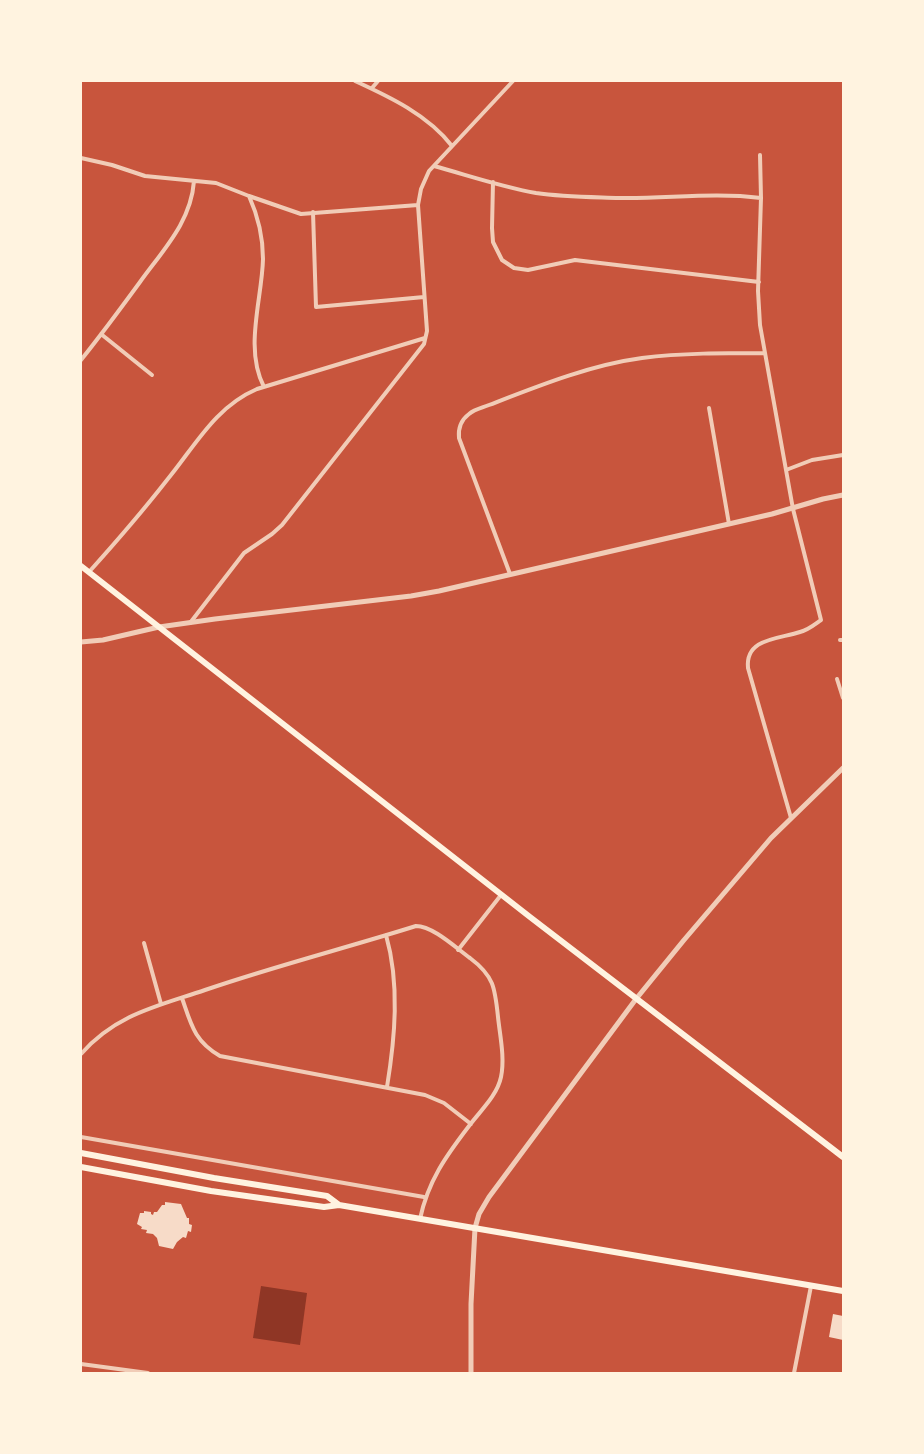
<!DOCTYPE html>
<html>
<head>
<meta charset="utf-8">
<style>
  body { margin:0 }
  #map { position:relative; width:924px; height:1454px; overflow:hidden; background:#c8553d; font-family:Manrope,sans-serif }
  canvas { display:block }
  .frame { position:absolute; inset:0; border:82px solid #fff3e0; pointer-events:none }
</style>
</head>
<body>
<div id="map">
<canvas width="924" height="1454"></canvas>
<div class="frame"></div>
</div>
<script>
const ctx = document.querySelector('canvas').getContext('2d');
ctx.lineJoin = 'round';
function fillPath(path, color) { ctx.fillStyle = color; ctx.fill(path, 'evenodd'); }
function stroke(path, color, width, dash) { ctx.strokeStyle = color; ctx.lineWidth = width; ctx.lineCap = dash ? 'butt' : 'round'; ctx.setLineDash(dash || []); ctx.stroke(path); }
fillPath(new Path2D(`
  M261 1286 307 1293 300 1345 253 1338Z`), '#8f3625');
fillPath(new Path2D(`
  M165 1202 181 1204 187 1218H189V1224L192 1225 191 1232 188 1231 186 1238 183 1237 177 1242 173 1249 159 1246 157 1238 153 1234 146 1233 147 1230 141 1229 142 1227 137 1224 140 1213H144V1211L151 1212V1214L153 1215 154 1212H157L162 1205H165Z
  M833 1314 843 1316V1340L829 1337Z`), '#f7dbc8');
stroke(new Path2D(`
  M355 81C390 97 428 115 452 146
  M372 88 378 81
  M760 155 761 198 758 291 760 325 793 509 821 620C814 625 808 630 800 632 779 639 745 638 748 668L791 818
  M81 158 112 165 145 176 216 183 249 196C258 216 263 237 263 259 262 300 244 348 264 387
  M434 166C467 175 502 187 536 193 563 197 592 197 619 198 666 199 713 192 761 198
  M493 182 492 228 493 242 502 260 514 268 528 270 575 260 759 282
  M249 196 301 214 418 205
  M313 212 316 307 424 297
  M101 334 152 375
  M81 360C101 335 121 308 140 282 163 250 191 222 194 181
  M709 408 729 524
  M786 470 812 460 843 455
  M89 572C116 542 142 512 167 480 195 446 215 407 257 389L425 338
  M510 574 459 438C458 428 461 420 469 414 475 409 482 408 489 405 538 386 590 365 642 358 682 353 724 353 765 353
  M190 623 244 553 272 534 282 525 424 344 427 331 418 205 421 189 429 171 513 81
  M840 640H843
  M837 679 843 698
  M386 935C400 984 395 1038 387 1087
  M144 943 161 1004
  M458 950 501 895
  M182 998C191 1024 194 1041 220 1056L425 1095 444 1103 471 1124
  M81 1054C116 1014 158 1006 205 990 275 966 346 948 416 926 433 926 456 948 470 958 494 976 495 988 498 1017 500 1036 505 1058 501 1077 497 1096 480 1111 469 1126 446 1156 428 1181 420 1219
  M81 1137 424 1197
  M81 1364 148 1373
  M794 1373 811 1286`), '#f1ccb7', 4);
stroke(new Path2D(`
  M81 642 103 640 159 627 215 619 411 596 439 591 772 514 823 499 843 495
  M471 1373V1304L475 1228 479 1214 489 1197 636 999 684 940 771 838 843 768`), '#f1ccb7', 5);
stroke(new Path2D(`
  M81 566 530 917 843 1157
  M81 1153 214 1178 327 1196 339 1205
  M81 1167 211 1191 324 1207 339 1205 843 1291`), '#fff3e0', 6);
</script>
</body>
</html>
